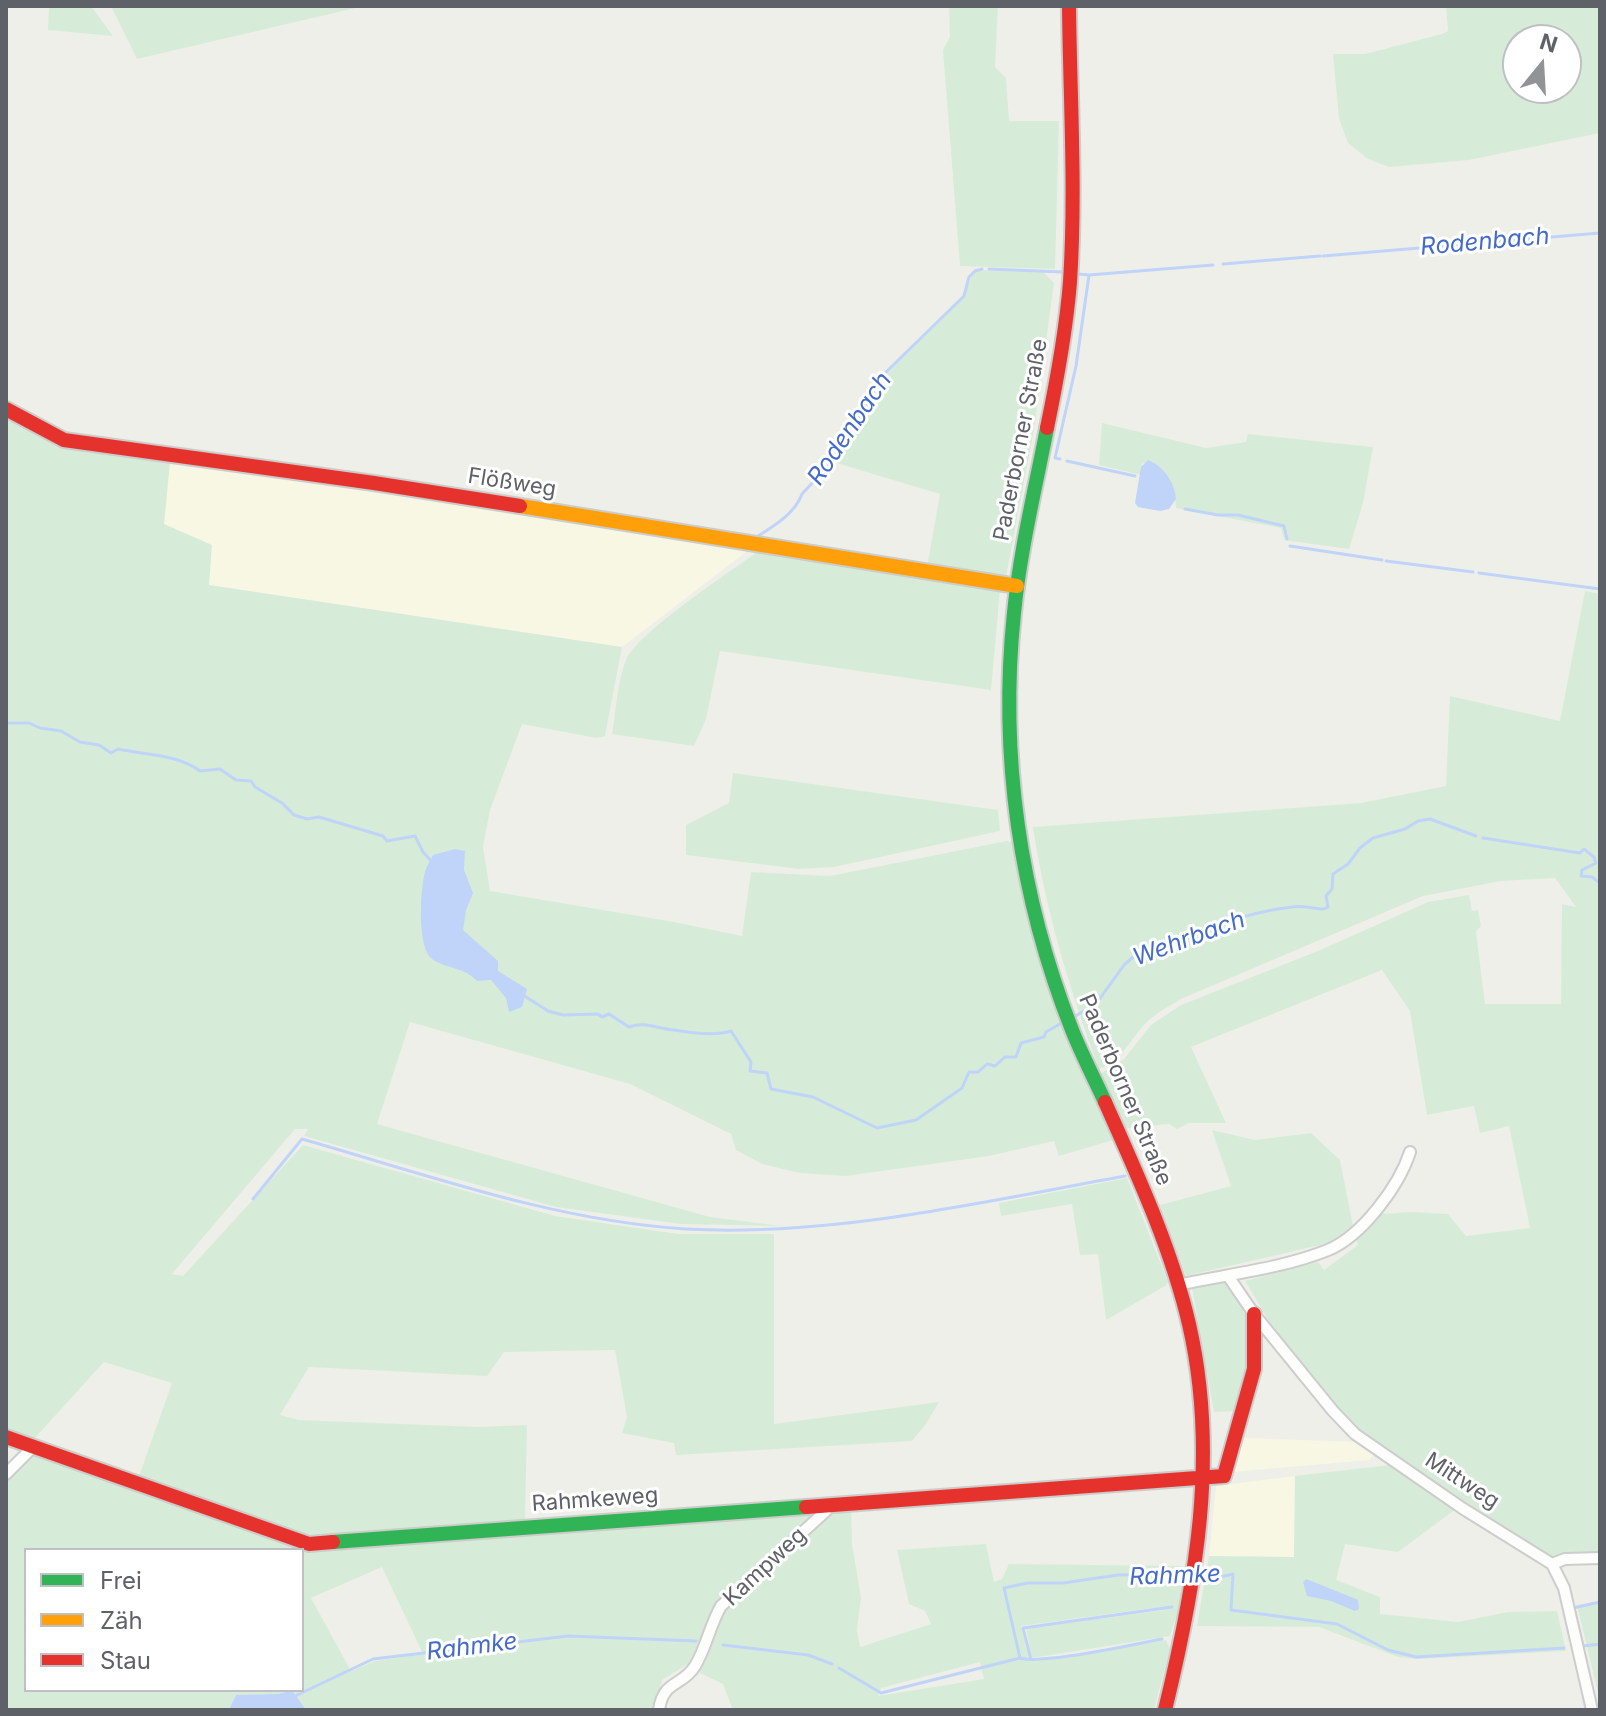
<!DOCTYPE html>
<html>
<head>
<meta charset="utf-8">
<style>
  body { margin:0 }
  #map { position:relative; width:1606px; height:1716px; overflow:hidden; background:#efefe9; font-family:Inter,sans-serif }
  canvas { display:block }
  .frame { position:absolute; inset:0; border:8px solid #5f6168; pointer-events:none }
  .legend { position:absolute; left:24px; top:1548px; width:280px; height:144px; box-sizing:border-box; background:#fff; border:2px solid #bfc0c3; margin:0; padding:10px 14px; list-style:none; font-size:24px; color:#5f6168 }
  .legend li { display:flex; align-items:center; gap:16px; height:40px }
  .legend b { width:40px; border:2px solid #bfc0c3 }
  .north { position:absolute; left:1502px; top:24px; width:80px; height:80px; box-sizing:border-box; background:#fff; border:2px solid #bfc0c3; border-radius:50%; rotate:18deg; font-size:22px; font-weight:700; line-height:32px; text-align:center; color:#5f6168 }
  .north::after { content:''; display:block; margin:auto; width:28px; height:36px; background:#919395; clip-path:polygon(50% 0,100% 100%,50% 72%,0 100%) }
</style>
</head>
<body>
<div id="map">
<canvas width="1606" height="1716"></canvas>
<div class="frame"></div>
<ul class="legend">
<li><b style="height:10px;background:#30b455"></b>Frei</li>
<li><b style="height:10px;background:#ff9f0a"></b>Zäh</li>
<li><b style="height:10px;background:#e5322d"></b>Stau</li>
</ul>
<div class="north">N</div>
</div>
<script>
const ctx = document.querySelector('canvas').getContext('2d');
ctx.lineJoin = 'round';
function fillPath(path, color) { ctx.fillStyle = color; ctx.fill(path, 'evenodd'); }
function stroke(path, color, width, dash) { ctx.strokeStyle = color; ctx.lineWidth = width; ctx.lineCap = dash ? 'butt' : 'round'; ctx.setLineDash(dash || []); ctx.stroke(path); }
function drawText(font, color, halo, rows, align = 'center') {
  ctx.font = font + ' Inter,sans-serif'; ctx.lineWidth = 6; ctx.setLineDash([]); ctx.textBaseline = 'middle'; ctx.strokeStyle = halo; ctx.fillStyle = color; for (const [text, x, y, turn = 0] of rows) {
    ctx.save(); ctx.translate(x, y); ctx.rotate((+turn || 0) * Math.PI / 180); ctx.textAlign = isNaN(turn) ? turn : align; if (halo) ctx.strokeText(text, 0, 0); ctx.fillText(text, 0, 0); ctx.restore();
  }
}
fillPath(new Path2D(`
  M170 462 744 547 746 552 622 647 208 585 164 525Z
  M1241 1436 1245 1438 1356 1442 1375 1454 1369 1460 1232 1472Z
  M1295 1476 1294 1557 1209 1556 1216 1486Z`), '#f8f7e4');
fillPath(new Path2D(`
  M49 6H91L113 36 48 30Z
  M111 6H364L137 59Z
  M949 6H998L995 67 1006 78 1009 121H1059L1055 269 960 266 943 50 950 37Z
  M1446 6H1600V133L1469 160 1389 167 1368 159 1348 143 1339 119 1333 54H1365L1442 34 1448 31ZM1518 40H1566V88H1518Z
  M982 270 1043 272 1054 283 1034 429 1006 577 1002 580 927 567 940 494 833 462 858 425 883 377 965 296 971 277 975 272Z
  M6 414 62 445 170 462 164 524 212 545 209 585 622 647 605 736 597 738 522 724 490 810 483 847 490 891 674 922 742 936 751 872 830 876 1007 841 1014 843 1068 1028 1113 1140 1059 1156 1054 1141 989 1156 846 1176 800 1173 762 1164 736 1150 731 1134 630 1084 410 1022 377 1124 710 1217 782 1226 681 1224 556 1207 304 1136 308 1129H295L172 1274 183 1276 303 1145 555 1216 678 1234H774V1424L939 1402 926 1424 912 1441 676 1455 674 1443 622 1433 627 1417 615 1350 504 1352 487 1376 309 1367 280 1415 299 1420 478 1427 527 1425 525 1520 318 1535 302 1534 138 1479 172 1383 104 1362 33 1440 6 1431Z
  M1102 423 1206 448 1246 442 1248 434 1373 447 1363 503 1349 549 1284 540 1281 528 1176 508C1176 490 1166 467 1149 461L1142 464 1141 475 1099 465Z
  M764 551 1000 590 991 690 720 651 706 719 694 746 612 734C616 711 617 681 626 660 637 633 728 573 756 553Z
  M1585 591 1600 594V1554L1550 1556 1383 1449 1344 1417 1269 1321 1245 1281 1318 1262 1324 1270 1358 1245 1355 1236 1378 1214 1413 1212 1448 1214 1466 1236 1530 1228 1509 1126 1480 1133 1474 1106 1427 1115 1410 1011 1382 970 1191 1047 1226 1123H1189L1177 1129 1169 1124 1126 1128 1100 1074 1124 1059 1151 1025 1181 1005 1318 951 1428 902 1469 895 1472 911 1478 910 1481 926 1476 932 1485 1004H1561L1562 904 1576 907 1555 878 1501 881 1423 896 1181 999C1168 1007 1154 1014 1144 1025 1129 1042 1121 1061 1099 1069 1070 991 1045 909 1033 827L1361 803 1446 786 1450 696 1560 721Z
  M733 773 998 810 1000 831 834 867 799 869 686 855V825L729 803Z
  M1212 1130 1255 1140 1311 1133 1340 1160 1353 1226 1329 1243 1186 1276 1160 1205 1231 1186Z
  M1127 1178 1168 1282 1165 1286 1106 1320 1098 1254 1080 1255 1072 1204 1001 1216 999 1203Z
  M1224 1281C1232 1286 1234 1292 1239 1300 1259 1339 1247 1371 1238 1411L1214 1412 1192 1288Z
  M34 1454 285 1542 815 1510 817 1515 737 1583 718 1603 688 1664 662 1680 655 1710H306L292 1690H302V1550H26V1690H290L278 1694 236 1695 230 1707 231 1710H6V1482ZM382 1567 423 1654 375 1661 351 1671 311 1598Z
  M1390 1465 1456 1509 1398 1552 1345 1544 1336 1580 1380 1597V1614L1458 1622 1508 1612 1557 1611 1566 1651 1418 1659 1398 1657 1319 1627 1197 1626 1209 1556 1294 1557 1295 1476Z
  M851 1507 852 1543 861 1598 857 1630 860 1647 931 1624 925 1611 909 1604 897 1550 986 1544 994 1582 1002 1579 1009 1564 1184 1566 1178 1611 1170 1636 1032 1658 1026 1628 1166 1610 1153 1608 1021 1626 1031 1661 1166 1640 1170 1649 1154 1710H733L723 1684 700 1673C706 1646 713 1626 729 1604L837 1510ZM980 1662 984 1679 878 1696 881 1688Z
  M1600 1601V1701L1577 1605Z`), '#d7ecd8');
fillPath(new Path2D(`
  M1148 460C1164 466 1175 483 1176 499L1169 509 1160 511 1138 507 1135 503 1141 467Z
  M455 849 465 851 464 870 473 893 466 910 463 930 498 961V971L527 989 522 1007 509 1012 506 998 491 980 477 981C465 967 446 969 432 959 417 948 420 890 425 872 426 867 431 860 433 855Z
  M1306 1579 1356 1599 1358 1600 1359 1609 1355 1611 1331 1601 1307 1596 1303 1582Z
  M292 1690 306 1710H231L230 1707 236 1695 278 1694Z`), '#bfd4f8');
stroke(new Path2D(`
  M1323 256 1600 233
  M1223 264 1320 256
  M989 269 1063 272
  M1078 274 1089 275 1213 265
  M1060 459 1055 458 1076 366 1089 275
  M1067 461 1135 476
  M1185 509 1218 515H1238L1284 526 1287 539
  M755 538C772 527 795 514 802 494L839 454 882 376 964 296 969 277 975 271 982 269
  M1290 546 1382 560
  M1386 561 1473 572
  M1479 573 1600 589
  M6 723H29L40 728 61 731 80 742 99 745 111 753 118 749C145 755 177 754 200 771L220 769 236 780 251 781 255 787 282 803 294 815 307 819 319 817 383 836 387 841 415 836 423 852 433 863
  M1483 838 1580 853 1584 849 1594 857 1596 863 1582 870 1581 876 1592 877 1600 883
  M523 995 548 1011 563 1015 598 1014 602 1017 609 1014 629 1027C646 1021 657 1029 674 1030 691 1033 715 1036 731 1031L751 1062 750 1071 767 1073 771 1089 813 1097 877 1128 916 1120 962 1088 969 1072H978L987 1064 995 1066 1005 1057H1016L1021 1043 1044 1037 1046 1032 1065 1021
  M1072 1018 1096 1004 1124 965 1140 951C1158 958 1157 955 1175 946L1177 938 1203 939C1220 919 1267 910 1292 907 1302 905 1314 909 1324 909L1328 907 1326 896 1332 889 1333 874 1348 864 1360 848 1373 838 1405 829 1418 821 1430 819 1476 836
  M253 1199 302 1139C428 1175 555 1221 686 1229 831 1237 983 1202 1125 1176
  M1199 1575 1216 1578 1233 1574 1231 1610 1337 1624 1388 1650 1416 1657 1564 1648
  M1573 1608 1600 1602
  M1577 1623 1583 1646 1600 1644
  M723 1645 808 1655 832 1664
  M1020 1658C1042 1665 1134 1644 1162 1639
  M1031 1659 1023 1628 1172 1607
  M839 1668 881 1693 1020 1658 1004 1588 1027 1583H1063L1118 1575 1188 1574
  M293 1697 373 1659 568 1636 696 1641`), '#bfd4f8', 3);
const street = new Path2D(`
  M1228 1276 1254 1314 1333 1411 1355 1434 1462 1508 1552 1564 1564 1588 1592 1710
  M1178 1285C1227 1274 1281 1269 1328 1250 1362 1236 1399 1186 1410 1152
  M6 1474 33 1447
  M1552 1564 1565 1559 1600 1558
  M659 1710C663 1680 682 1687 695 1666 706 1648 710 1625 721 1606L826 1511 827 1504`);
const fast = new Path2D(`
  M1047 428C1035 490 1020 551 1014 613 999 755 1020 898 1072 1030 1082 1055 1094 1078 1105 1102
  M333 1542 806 1507`);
const slow = new Path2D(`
  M520 506 1017 586`);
const jam = new Path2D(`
  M6 409 64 440 374 483 520 506
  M1047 428C1057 380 1066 332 1070 282 1076 191 1070 98 1069 6
  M1105 1102C1137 1174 1171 1247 1189 1324 1219 1454 1196 1583 1165 1710
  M6 1437 309 1544 333 1542
  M806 1507 1224 1476 1254 1369V1314`);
stroke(street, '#cccdcc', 14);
stroke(fast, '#cccccb', 18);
stroke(slow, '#cccccb', 18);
stroke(jam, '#cccccb', 18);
stroke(street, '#fdfdfc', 10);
stroke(fast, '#30b455', 14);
stroke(slow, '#ff9f0a', 14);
stroke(jam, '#e5322d', 14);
drawText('22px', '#5f6168', '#fff', [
  ["Paderborner Straße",1021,440,-79],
  ["Flößweg",512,483,9],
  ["Paderborner Straße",1125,1090,67],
  ["Mittweg",1462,1481,33],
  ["Rahmkeweg",595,1500,-4],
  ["Kampweg",765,1567,-43]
]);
drawText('italic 24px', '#456bca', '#fff', [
  ["Rodenbach",1485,242,-5],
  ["Rodenbach",850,429,-56],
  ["Wehrbach",1189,939,-20],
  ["Rahmke",1175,1576,-2],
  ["Rahmke",472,1647,-7]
]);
</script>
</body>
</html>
